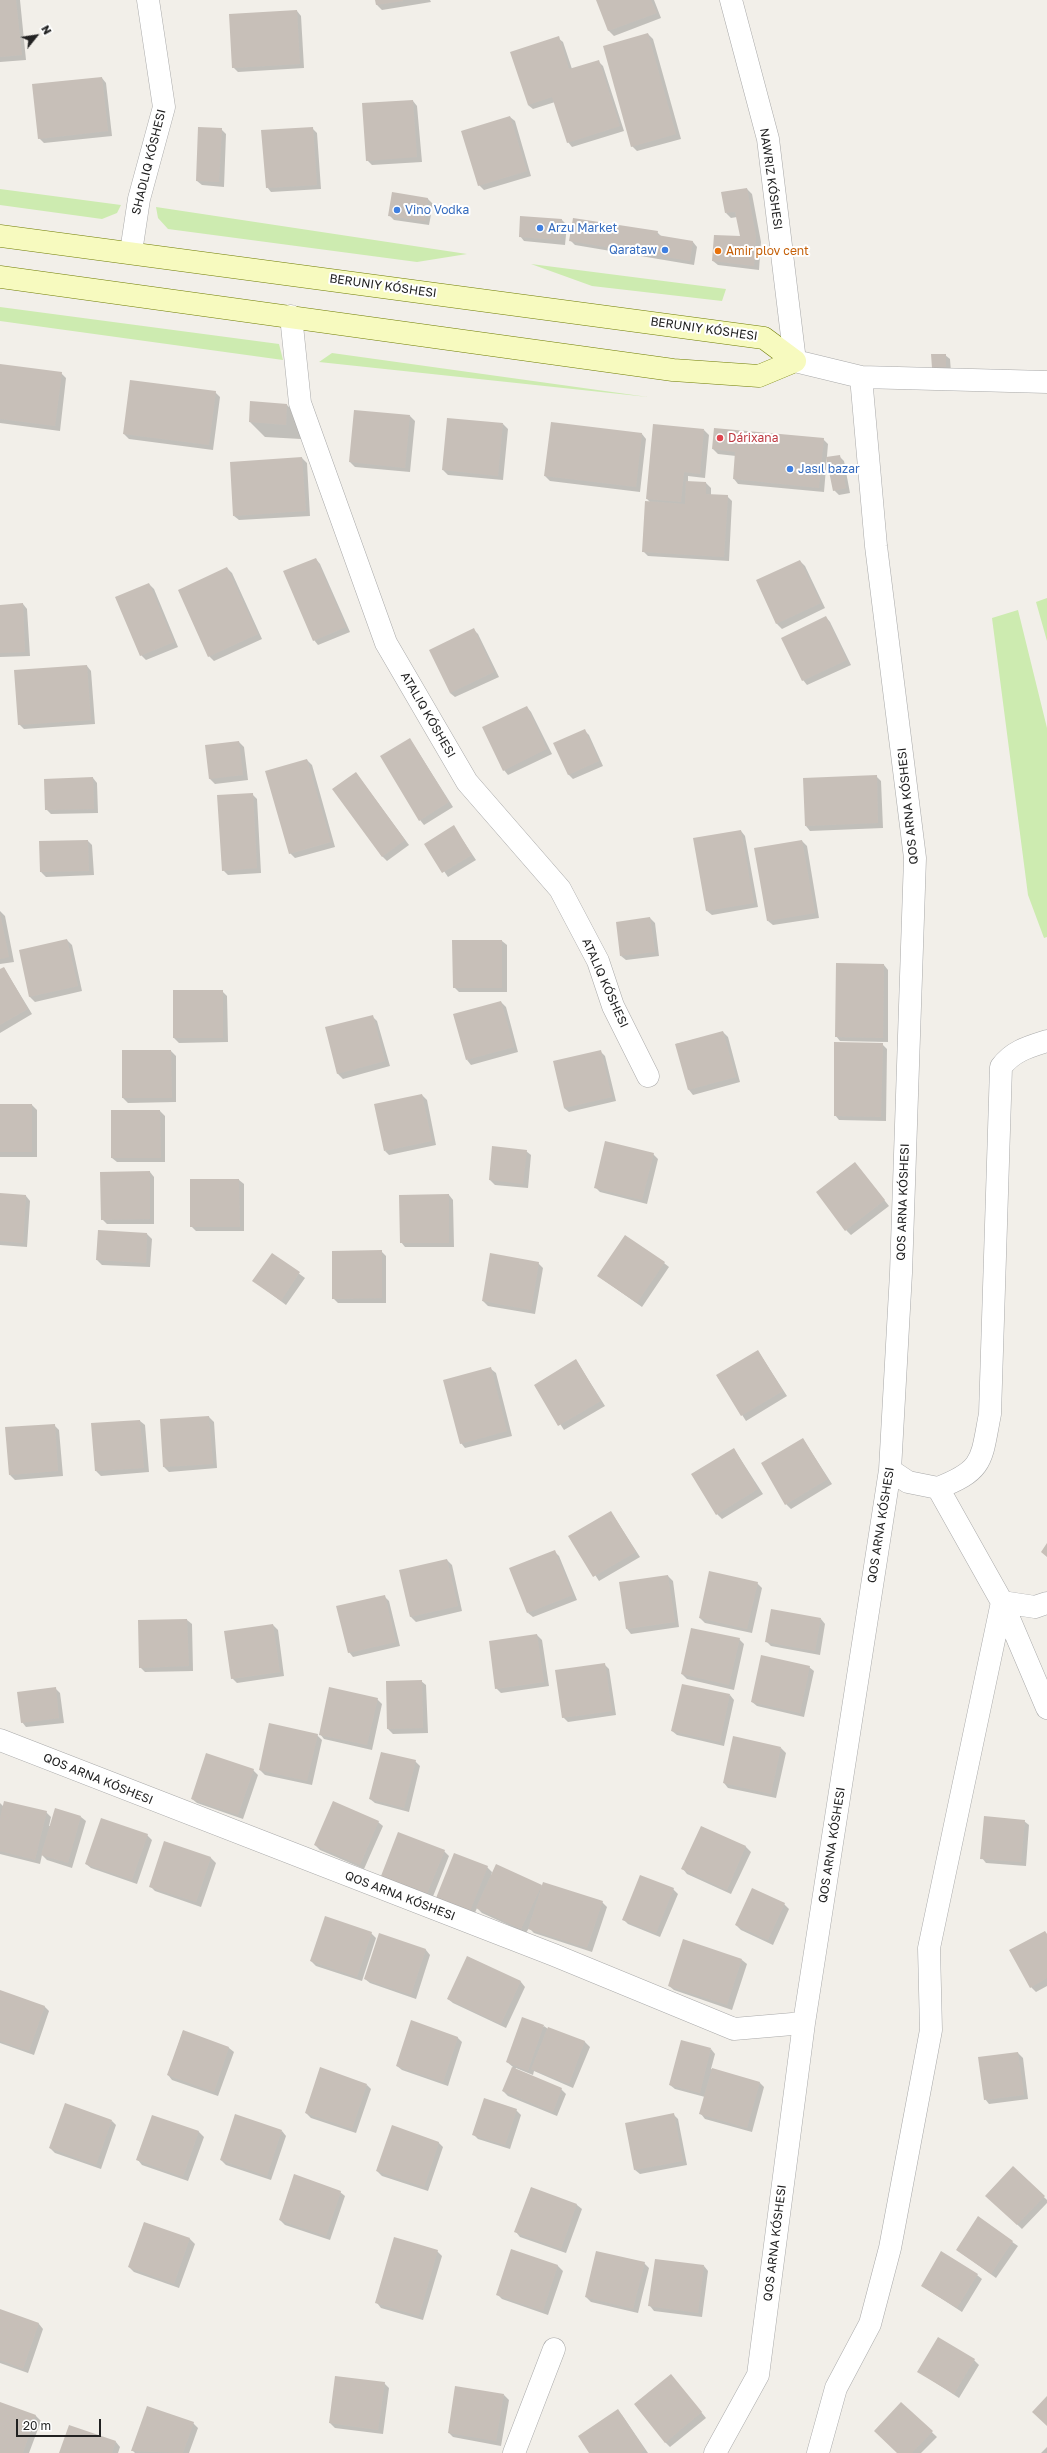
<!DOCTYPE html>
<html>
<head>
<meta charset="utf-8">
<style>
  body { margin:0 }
  #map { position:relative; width:1047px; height:2453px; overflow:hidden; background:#f2efe9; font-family:"Golos Text",sans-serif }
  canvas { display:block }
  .north { position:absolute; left:16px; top:16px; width:40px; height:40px; -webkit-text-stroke:3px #fff; paint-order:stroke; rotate:60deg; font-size:11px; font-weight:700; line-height:16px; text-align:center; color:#222 }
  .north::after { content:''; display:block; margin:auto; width:14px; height:18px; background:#222; clip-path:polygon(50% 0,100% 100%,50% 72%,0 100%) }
  .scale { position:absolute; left:16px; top:2419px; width:85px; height:18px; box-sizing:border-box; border:2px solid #222; border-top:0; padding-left:5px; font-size:12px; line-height:14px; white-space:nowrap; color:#222; -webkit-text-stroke:3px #fff; paint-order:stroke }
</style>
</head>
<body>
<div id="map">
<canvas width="1047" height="2453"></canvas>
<div class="north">N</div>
<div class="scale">20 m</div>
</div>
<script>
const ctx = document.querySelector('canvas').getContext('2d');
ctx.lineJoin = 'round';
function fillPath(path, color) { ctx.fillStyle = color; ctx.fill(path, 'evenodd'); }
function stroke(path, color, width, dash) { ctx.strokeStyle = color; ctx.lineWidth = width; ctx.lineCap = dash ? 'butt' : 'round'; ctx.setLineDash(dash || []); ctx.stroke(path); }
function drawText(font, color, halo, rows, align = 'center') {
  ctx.font = font + ' "Golos Text",sans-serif'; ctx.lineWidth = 4; ctx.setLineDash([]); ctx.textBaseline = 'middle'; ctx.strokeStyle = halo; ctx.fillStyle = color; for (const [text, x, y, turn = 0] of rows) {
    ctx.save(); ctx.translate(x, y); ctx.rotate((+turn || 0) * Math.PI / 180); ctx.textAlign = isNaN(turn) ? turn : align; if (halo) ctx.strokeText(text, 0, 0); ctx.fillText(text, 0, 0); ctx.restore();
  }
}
fillPath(new Path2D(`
  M0 189 121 205 117 213 102 219 0 205Z
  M156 207 467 254 417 262 168 229 158 218Z
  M531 264 726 289 722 301 592 286Z
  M0 307 279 344 283 360 0 321Z
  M332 353 648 397 319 362Z
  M1047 598V641L1036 602Z
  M1018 610 1047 728V937L1044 938 1028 895 992 618Z`), '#cdebb0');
fillPath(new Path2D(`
  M0 0H20L26 60 0 62Z
  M376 0H430L431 2 382 10 377 5Z
  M597 0H654L661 18 614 36 609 31Z
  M297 11 301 16 304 68 238 72 233 67Z
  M648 34 653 39 681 139 637 151 632 146Z
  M558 38 563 42 572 69 598 61 603 66 624 131 572 147 568 142 555 102 533 109 528 105Z
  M102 78 106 83 112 136 44 143 39 138Z
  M413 101 417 106 422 162 372 165 367 160Z
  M510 117 515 121 531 176 484 190 479 185Z
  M312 128 317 133 321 189 271 192 267 187Z
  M221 129 226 134 224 187 202 185 197 181Z
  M747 189 752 194 761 242 759 270 718 265 713 261 741 237 737 217 731 218 726 213Z
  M393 193 428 199 433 204 429 225 394 220 389 215Z
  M521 217 562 220 567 225 565 245 524 241 520 236Z
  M657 232 662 237 693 242 697 247 694 265 575 245 570 240Z
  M945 355 950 359 951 372 938 373 933 368Z
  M0 365 61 373 66 378 60 431 0 423Z
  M215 392 220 397 213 450 129 439 124 434Z
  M251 402 287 405 302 420 301 439 265 437 250 422Z
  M410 416 415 421 410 472 355 467 350 462Z
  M503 424 508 429 503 480 448 475 443 470Z
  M704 430 709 435 705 478 688 476V482L706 483 711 488V495L727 496 732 501 729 561 648 556 643 551 651 503 647 499Z
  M642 434 646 439 640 492 550 481 545 476Z
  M823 439 828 444 824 492 738 484 734 479 736 456 718 454 713 449Z
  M839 456 844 461 850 493 839 495 834 490Z
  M302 458 307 463 310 516 239 520 234 516Z
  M316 559 320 564 350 632 318 645 314 640Z
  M800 561 805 566 825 608 782 629 777 624 757 581Z
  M227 568 232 573 262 639 214 661 209 656Z
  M149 584 154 589 178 647 146 660 141 655Z
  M23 604 27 609 30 656 0 657V606Z
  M826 617 830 622 851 665 807 685 803 680Z
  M474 630 478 634 499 677 455 697 450 693Z
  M87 666 91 671 95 724 24 729 19 724Z
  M527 707 531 712 552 754 508 775 504 770Z
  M585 731 589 735 603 766 573 779 568 774Z
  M410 739 453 807 424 825 420 820Z
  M239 742 244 747 248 780 215 784 210 779 206 746Z
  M307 760 312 765 335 847 295 858 290 853Z
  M356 773 409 845 387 861 382 856Z
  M876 776 881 781 883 828 810 831 806 826Z
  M93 778 97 783 98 813 51 814 46 809Z
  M252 794 257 799 261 873 228 875 223 870Z
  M454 827 476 860 448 877 426 844Z
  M741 831 745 836 758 907 712 915 707 911Z
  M88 841 92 845 94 875 46 877 41 872Z
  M802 841 807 846 819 918 773 925 768 921Z
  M0 911 5 916 14 962 0 964Z
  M650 918 655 923 659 956 626 960 621 956Z
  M67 940 72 945 82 991 35 1002 30 997 20 951Z
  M502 941 507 945V992H459L454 987Z
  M884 965 888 970V1042L840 1041 836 1036Z
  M4 968 32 1014 0 1033V970Z
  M222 991 227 996 228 1042 179 1043 174 1038Z
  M501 1002 506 1007 518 1052 471 1065 467 1060Z
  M372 1016 377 1021 390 1066 343 1079 338 1074 326 1028Z
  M723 1032 728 1037 740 1082 693 1095 689 1090 676 1044Z
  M882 1044 887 1049 886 1121 839 1120 835 1115Z
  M171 1051 176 1056V1102L128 1103 123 1098Z
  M600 1051 605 1056 616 1101 569 1112 564 1108Z
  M422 1095 427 1100 436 1145 389 1155 385 1151Z
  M0 1105H32L37 1110V1157H0Z
  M160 1111 165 1116V1162H117L112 1158Z
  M526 1151 531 1155 528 1188 495 1185 490 1180Z
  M653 1154 658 1159 647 1204 600 1192 595 1187Z
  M855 1163 889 1206 851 1235 846 1230Z
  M150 1172 154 1177V1224H107L102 1219Z
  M239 1180 244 1184V1231H196L191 1226Z
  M0 1194 26 1196 30 1201 27 1247 0 1245Z
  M449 1195 453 1200 454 1247H405L401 1242Z
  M147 1234 152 1239 150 1267 102 1265 97 1260Z
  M381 1251 386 1256V1303H338L333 1298Z
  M272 1254 305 1278 286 1305 254 1281Z
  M538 1263 543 1268 535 1314 488 1306 483 1301Z
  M664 1263 669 1267 642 1307 598 1276Z
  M758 1351 787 1396 746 1421 717 1376Z
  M576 1360 605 1406 564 1430 535 1385Z
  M491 1369 496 1373 512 1436 465 1448 461 1443Z
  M209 1417 214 1422 217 1468 169 1472 164 1467 161 1420Z
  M140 1421 145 1425 149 1472 101 1476 96 1471 92 1424Z
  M54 1425 59 1430 63 1476 15 1480 10 1475Z
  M803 1439 832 1484 791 1509 786 1504Z
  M734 1449 763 1494 722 1519 717 1514Z
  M611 1512 640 1557 599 1581 570 1536Z
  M554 1551 559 1556 577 1600 533 1617 528 1613Z
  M447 1560 452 1565 462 1611 416 1622 411 1617 400 1571Z
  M668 1576 673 1581 679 1627 631 1634 627 1629 620 1583Z
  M757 1583 762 1588 752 1633 705 1623 700 1618Z
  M384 1596 389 1601 400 1646 353 1657 349 1652Z
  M821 1619 825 1624 820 1655 771 1646 766 1641Z
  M187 1620 192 1624 193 1671 145 1672 140 1667Z
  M273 1625 278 1630 284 1676 237 1683 232 1678Z
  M537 1635 542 1640 549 1686 501 1693 496 1688Z
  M739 1639 744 1644 734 1690 687 1679 682 1674Z
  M604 1664 609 1669 616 1715 568 1722 563 1717Z
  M809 1667 814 1671 804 1717 757 1706 752 1702Z
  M421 1681 426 1685 428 1733 393 1734 388 1729Z
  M55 1688 60 1693 64 1723 26 1727 22 1722Z
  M730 1695 734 1700 724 1746 677 1735 672 1731Z
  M377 1699 382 1704 372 1750 324 1739 320 1734Z
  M317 1735 322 1740 312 1785 265 1775 260 1770Z
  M781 1748 786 1753 776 1798 728 1788 724 1783Z
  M415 1761 420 1766 409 1812 375 1803 370 1799Z
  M253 1770 258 1775 243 1819 197 1803 192 1799Z
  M0 1803 4 1807 46 1812 51 1817 49 1826H51L81 1817 86 1821 72 1868 47 1860 42 1855 40 1864 0 1854Z
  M1024 1821 1029 1825 1026 1866 986 1863 982 1858Z
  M378 1822 383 1826 364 1869 320 1850 315 1845Z
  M702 1827 746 1847 751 1852 731 1894 687 1874 683 1869Z
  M147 1835 152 1840 137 1884 91 1868 86 1864Z
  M165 1842 211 1858 216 1863 201 1907 155 1891 150 1886Z
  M444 1851 449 1856 432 1899 387 1881 382 1876Z
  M487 1867 492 1872 491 1878 541 1886 602 1902 607 1907 592 1952 534 1933 529 1928 526 1933 482 1913 477 1908 474 1915 437 1897Z
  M673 1889 678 1894 660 1937 628 1924 623 1919Z
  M784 1904 789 1909 773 1945 741 1930 736 1925Z
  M371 1933 376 1938 362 1981 316 1966 311 1961Z
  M1047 1934V1986L1036 1992 1031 1987Z
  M380 1935 426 1950 430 1955 416 1999 370 1983 365 1979Z
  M468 1957 521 1982 525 1987 506 2028 453 2003 448 1999Z
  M742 1960 747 1964 732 2010 674 1990 669 1986Z
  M0 1991 45 2007 49 2011 34 2055 0 2043Z
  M544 2026 548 2029 585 2042 590 2047 573 2088 534 2071 533 2075 516 2068 515 2070 561 2089 566 2094 557 2116 508 2096 503 2091 513 2067 507 2062Z
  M183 2031 229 2048 234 2052 218 2096 172 2080 168 2075Z
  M457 2037 462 2042 448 2086 402 2070 397 2066Z
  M711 2049 715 2054 711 2069 760 2083 764 2087 752 2132 705 2119 701 2114 705 2097 675 2089 670 2085Z
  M1018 2053 1023 2058 1028 2099 989 2104 985 2099Z
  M367 2085 371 2089 356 2133 311 2118 306 2113Z
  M516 2110 521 2115 510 2149 478 2139 473 2134Z
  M673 2114 678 2119 687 2165 640 2174 635 2170Z
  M153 2116 199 2132 204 2137 188 2181 142 2165 138 2160Z
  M112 2121 116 2125 101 2169 55 2153 50 2148Z
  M282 2131 286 2136 271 2180 226 2165 221 2160Z
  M438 2142 443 2147 428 2191 382 2176 377 2171Z
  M1013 2168 1047 2200V2203L1022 2229 987 2196Z
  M531 2188 577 2205 582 2209 566 2253 520 2237 516 2232Z
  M340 2192 345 2196 330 2240 285 2225 280 2220Z
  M978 2218 1018 2246 996 2278 957 2250Z
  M144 2223 190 2239 195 2244 179 2288 134 2272 129 2267Z
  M512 2250 558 2266 563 2271 548 2315 502 2299 497 2294Z
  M437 2251 442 2256 423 2320 381 2308 377 2303Z
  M644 2263 649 2268 638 2313 591 2302 586 2297Z
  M704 2266 708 2271 702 2317 654 2311 650 2306Z
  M977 2275 982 2279 962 2312 922 2286Z
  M0 2310 39 2324 43 2329 28 2373 0 2363Z
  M974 2360 979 2365 959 2398 919 2372Z
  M671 2375 706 2418 670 2447 665 2442Z
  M384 2383 389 2388 383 2434 335 2428 330 2423Z
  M504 2395 509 2400 501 2446 453 2437 449 2433Z
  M0 2403 36 2416 41 2421 29 2453H0Z
  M901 2403 937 2437 921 2453H898Z
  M617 2410 622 2415 648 2453H590Z
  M193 2423 198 2428 189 2453H135L133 2451Z
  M116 2442 120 2447 118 2453H60Z
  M1047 2447V2453H1041Z`), '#0003');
fillPath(new Path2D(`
  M0 0H16L22 55 0 57Z
  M375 0H403V1L376 5Z
  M596 0H651L657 13 608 31Z
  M297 10 300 64 232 68 229 14Z
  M648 33 676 134 631 147 603 46Z
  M559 36 569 69 599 60 620 126 567 143 552 97 528 105 510 52Z
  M102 77 108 131 38 139 32 84Z
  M413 100 417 157 366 161 362 103Z
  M510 116 527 171 478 186 461 131Z
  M198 127 222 128 219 182 196 181Z
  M313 127 317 185 266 188 261 130Z
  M747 188 756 236 754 266 712 261 714 235 740 236 735 212 725 213 721 192Z
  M392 192 428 198 425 221 388 216Z
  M520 216 562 219 560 240 519 237Z
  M573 218 658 231 657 235 693 241 690 261 569 241Z
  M931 354H946V367L932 368Z
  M0 364 62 372 55 426 0 419Z
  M130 380 216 391 209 445 123 434Z
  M250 401 287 404 286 425 249 422Z
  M354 410 410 415 405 468 349 462Z
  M447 418 503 423 498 476 442 470Z
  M551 422 642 433 636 487 544 476Z
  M653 424 704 429 700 474 684 472 681 502 646 499Z
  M714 428 824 438 819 488 733 479 735 452 712 449Z
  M840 455 846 488 833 491 826 457Z
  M302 457 306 511 233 516 230 462Z
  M686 481 706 482V494L728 495 724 557 642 552 645 501 685 504Z
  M316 558 346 627 313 641 283 571Z
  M800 560 821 603 776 624 756 580Z
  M227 567 258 634 208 657 178 590Z
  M149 583 174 642 140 656 115 597Z
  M23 603 25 652 0 653V605Z
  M826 616 847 660 802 681 781 638Z
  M474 628 494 672 450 693 429 650Z
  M87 665 91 720 18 725 14 670Z
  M527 706 547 749 503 771 482 727Z
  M585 729 599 761 568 775 553 743Z
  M410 738 449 802 419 821 380 756Z
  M239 741 243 775 209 779 205 745Z
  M307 759 331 842 289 854 265 771Z
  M356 772 405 840 382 857 332 789Z
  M877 775 878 823 805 826 803 778Z
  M93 777 94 809 45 810 44 779Z
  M253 793 257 868 222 871 217 795Z
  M454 825 472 855 442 873 424 844Z
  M741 830 754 903 706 911 693 838Z
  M88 840 89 871 40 872 39 841Z
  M802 840 815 913 767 921 754 848Z
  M0 913 9 957 0 959Z
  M650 917 655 952 620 956 616 922Z
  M67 939 78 986 29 997 19 950Z
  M452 940H502V988H453Z
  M836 963 884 964 883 1038 835 1037Z
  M4 967 28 1009 0 1025V969Z
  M173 990H223V1038H173Z
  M501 1001 514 1047 466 1060 453 1014Z
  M373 1015 385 1061 337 1074 325 1027Z
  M723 1031 736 1077 688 1090 675 1044Z
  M834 1042 883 1043 881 1117 834 1116Z
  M122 1050H171L172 1098H122Z
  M601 1050 612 1097 564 1108 553 1061Z
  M422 1094 432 1141 384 1151 374 1104Z
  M0 1104H32V1152H0Z
  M111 1110H160L161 1158H111Z
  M605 1141 654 1153 642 1200 594 1188Z
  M492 1146 527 1150 523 1184 489 1180Z
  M855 1162 885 1200 845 1231 816 1192Z
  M150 1171V1219L101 1220 100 1172Z
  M190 1179H239L240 1227H190Z
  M0 1193 26 1195 23 1243 0 1241Z
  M449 1194V1243H400L399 1195Z
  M98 1230 147 1233 146 1263 96 1260Z
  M625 1235 665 1262 637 1303 597 1276Z
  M382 1250V1298L332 1299V1251Z
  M272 1253 300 1272 281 1301 252 1281Z
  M490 1253 539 1262 531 1310 482 1301Z
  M758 1350 783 1391 741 1416 716 1375Z
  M576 1359 601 1401 558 1426 534 1385Z
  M491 1367 507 1431 460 1444 443 1380Z
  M209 1416 213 1464 163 1467 160 1419Z
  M140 1420 144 1468 95 1471 91 1423Z
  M55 1424 58 1471 9 1475 5 1427Z
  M803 1438 828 1479 785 1505 761 1463Z
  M734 1448 758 1489 716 1515 691 1474Z
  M611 1511 636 1552 593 1577 568 1536Z
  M1047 1543V1557L1041 1552Z
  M555 1550 573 1595 527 1613 509 1568Z
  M447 1559 458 1606 410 1617 399 1570Z
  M709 1571 758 1582 747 1629 699 1618Z
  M668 1575 675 1622 626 1629 619 1582Z
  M385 1595 396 1642 348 1653 336 1606Z
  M771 1609 821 1618 815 1651 765 1642Z
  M187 1619 189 1666 139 1668 138 1620Z
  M273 1624 280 1672 231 1679 224 1631Z
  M691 1628 740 1638 729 1685 681 1674Z
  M537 1634 544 1682 495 1689 489 1641Z
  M761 1655 810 1666 800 1713 751 1702Z
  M605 1663 612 1711 562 1718 555 1670Z
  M422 1680 423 1728 387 1729 386 1681Z
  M682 1684 730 1694 720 1742 671 1731Z
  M56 1687 59 1718 21 1723 17 1692Z
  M329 1687 378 1698 367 1745 319 1735Z
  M269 1723 318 1734 307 1781 259 1770Z
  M733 1736 781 1747 771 1794 723 1783Z
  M381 1752 416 1760 404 1808 369 1799Z
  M206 1753 254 1769 238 1815 191 1799Z
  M4 1801 47 1811 35 1860 0 1851V1818Z
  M333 1801 379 1821 360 1865 314 1845Z
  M55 1808 81 1816 68 1863 41 1855Z
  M984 1816 1025 1820 1021 1862 980 1859Z
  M101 1818 148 1834 132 1880 85 1864Z
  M701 1826 746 1846 727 1890 681 1869Z
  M398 1832 445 1850 427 1894 381 1876Z
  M164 1841 211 1857 196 1902 149 1887Z
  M454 1853 488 1866 470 1911 436 1898Z
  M496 1864 542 1885 521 1929 476 1908Z
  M640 1875 674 1888 656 1933 622 1920Z
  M543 1882 603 1901 587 1948 528 1929Z
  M752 1888 785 1903 768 1940 735 1925Z
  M325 1916 372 1932 357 1977 310 1961Z
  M1045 1931 1047 1934V1978L1030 1988 1009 1950Z
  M379 1933 426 1949 411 1995 364 1979Z
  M683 1939 742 1959 727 2005 668 1986Z
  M467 1956 521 1981 501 2024 447 1999Z
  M0 1990 45 2006 29 2051 0 2041Z
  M522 2017 544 2025 528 2071 506 2062Z
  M411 2020 458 2037 443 2082 396 2066Z
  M548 2027 585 2041 569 2084 531 2069Z
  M183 2030 229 2047 214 2092 167 2075Z
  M681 2040 711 2048 700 2093 669 2085Z
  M1018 2052 1024 2095 984 2100 978 2057Z
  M320 2067 367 2084 352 2129 305 2113Z
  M512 2067 562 2088 553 2112 502 2091Z
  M712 2068 760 2082 747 2128 699 2114Z
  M484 2098 517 2109 505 2145 472 2135Z
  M65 2103 112 2120 96 2165 49 2148Z
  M674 2113 683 2161 634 2170 625 2123Z
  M235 2114 282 2130 267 2176 220 2160Z
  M152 2115 199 2131 183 2177 136 2160Z
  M392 2125 439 2142 424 2187 376 2171Z
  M1013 2166 1045 2196 1017 2225 985 2196Z
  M294 2174 341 2191 326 2236 279 2220Z
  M531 2187 577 2204 561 2249 514 2232Z
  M978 2216 1013 2241 991 2274 956 2250Z
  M144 2222 190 2238 174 2284 128 2267Z
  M394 2237 438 2250 419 2316 375 2303Z
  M511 2249 558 2265 543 2311 496 2295Z
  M596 2251 645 2262 633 2309 585 2297Z
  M941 2251 978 2274 957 2308 921 2286Z
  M655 2259 704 2265 698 2313 648 2306Z
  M0 2309 39 2323 23 2369 0 2360Z
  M938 2337 975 2359 954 2394 917 2372Z
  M671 2374 702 2412 665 2443 634 2404Z
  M335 2376 385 2382 378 2430 329 2423Z
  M455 2386 504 2394 496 2441 448 2433Z
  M1047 2396V2426L1032 2412Z
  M0 2402 36 2415 23 2453H0Z
  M901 2402 933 2431 912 2453H897L874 2431Z
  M147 2406 194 2422 183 2453 131 2451Z
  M618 2409 645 2450 641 2453H589L578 2436Z
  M69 2425 116 2441 112 2453H59Z`), '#c7bfb8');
const street = new Path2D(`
  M731 0 768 139 795 361 861 377 1047 382
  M131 252 139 199 164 107 148 0
  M291 316 300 403 386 643 467 782 560 889 598 961 613 1006 648 1076
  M890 1470 908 1482 938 1488 1002 1602 1047 1708
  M938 1488C985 1470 981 1459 990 1414L1001 1067C1013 1051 1028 1047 1047 1041
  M1002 1602 1035 1607 1047 1603
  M0 1740 554 1955 734 2029 804 2023
  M514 2453 554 2349
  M715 2453 758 2375 804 2023 890 1470 901 1273 915 858 876 546 861 377
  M818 2453 836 2388 870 2324 890 2248 931 2030 929 1948 1002 1602`);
const secondary = new Path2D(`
  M0 236 764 338 795 361
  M0 277 673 370 759 376 795 361`);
stroke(street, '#a9a9a9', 23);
stroke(secondary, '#707d05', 23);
stroke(street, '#fff', 22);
stroke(secondary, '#f7fabf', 22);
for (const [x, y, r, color] of [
  [397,210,4,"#3f7fe0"],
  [540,228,4,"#3f7fe0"],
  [665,250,4,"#3f7fe0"],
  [718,251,4,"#e8710a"],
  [720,438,4,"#e0444e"],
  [790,469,4,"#3f7fe0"]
]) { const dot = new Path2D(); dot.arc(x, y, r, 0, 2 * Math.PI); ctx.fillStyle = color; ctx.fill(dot); stroke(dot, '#fff', 1.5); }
drawText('12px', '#222', '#fff', [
  ["SHADLIQ KÓSHESI",149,162,-76],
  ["NAWRIZ KÓSHESI",771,179,82],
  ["BERUNIY KÓSHESI",383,286,8],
  ["BERUNIY KÓSHESI",704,329,8],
  ["ATALIQ KÓSHESI",428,715,60],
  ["QOS ARNA KÓSHESI",908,806,-96],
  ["ATALIQ KÓSHESI",605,983,66],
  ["QOS ARNA KÓSHESI",903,1202,-88],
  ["QOS ARNA KÓSHESI",881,1525,-81],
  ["QOS ARNA KÓSHESI",98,1779,22],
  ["QOS ARNA KÓSHESI",832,1845,-81],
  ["QOS ARNA KÓSHESI",400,1896,21],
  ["QOS ARNA KÓSHESI",775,2243,-83]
]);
drawText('12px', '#366cbe', '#fff', [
  ["Vino Vodka",405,210],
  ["Arzu Market",548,228],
  ["Qarataw",657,250,"right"],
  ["Jasıl bazar",798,469]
], 'left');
drawText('12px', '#c56008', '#fff', [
  ["Amir plov cent",726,251]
], 'left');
drawText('12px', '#be3a42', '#fff', [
  ["Dárixana",728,438]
], 'left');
</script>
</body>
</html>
